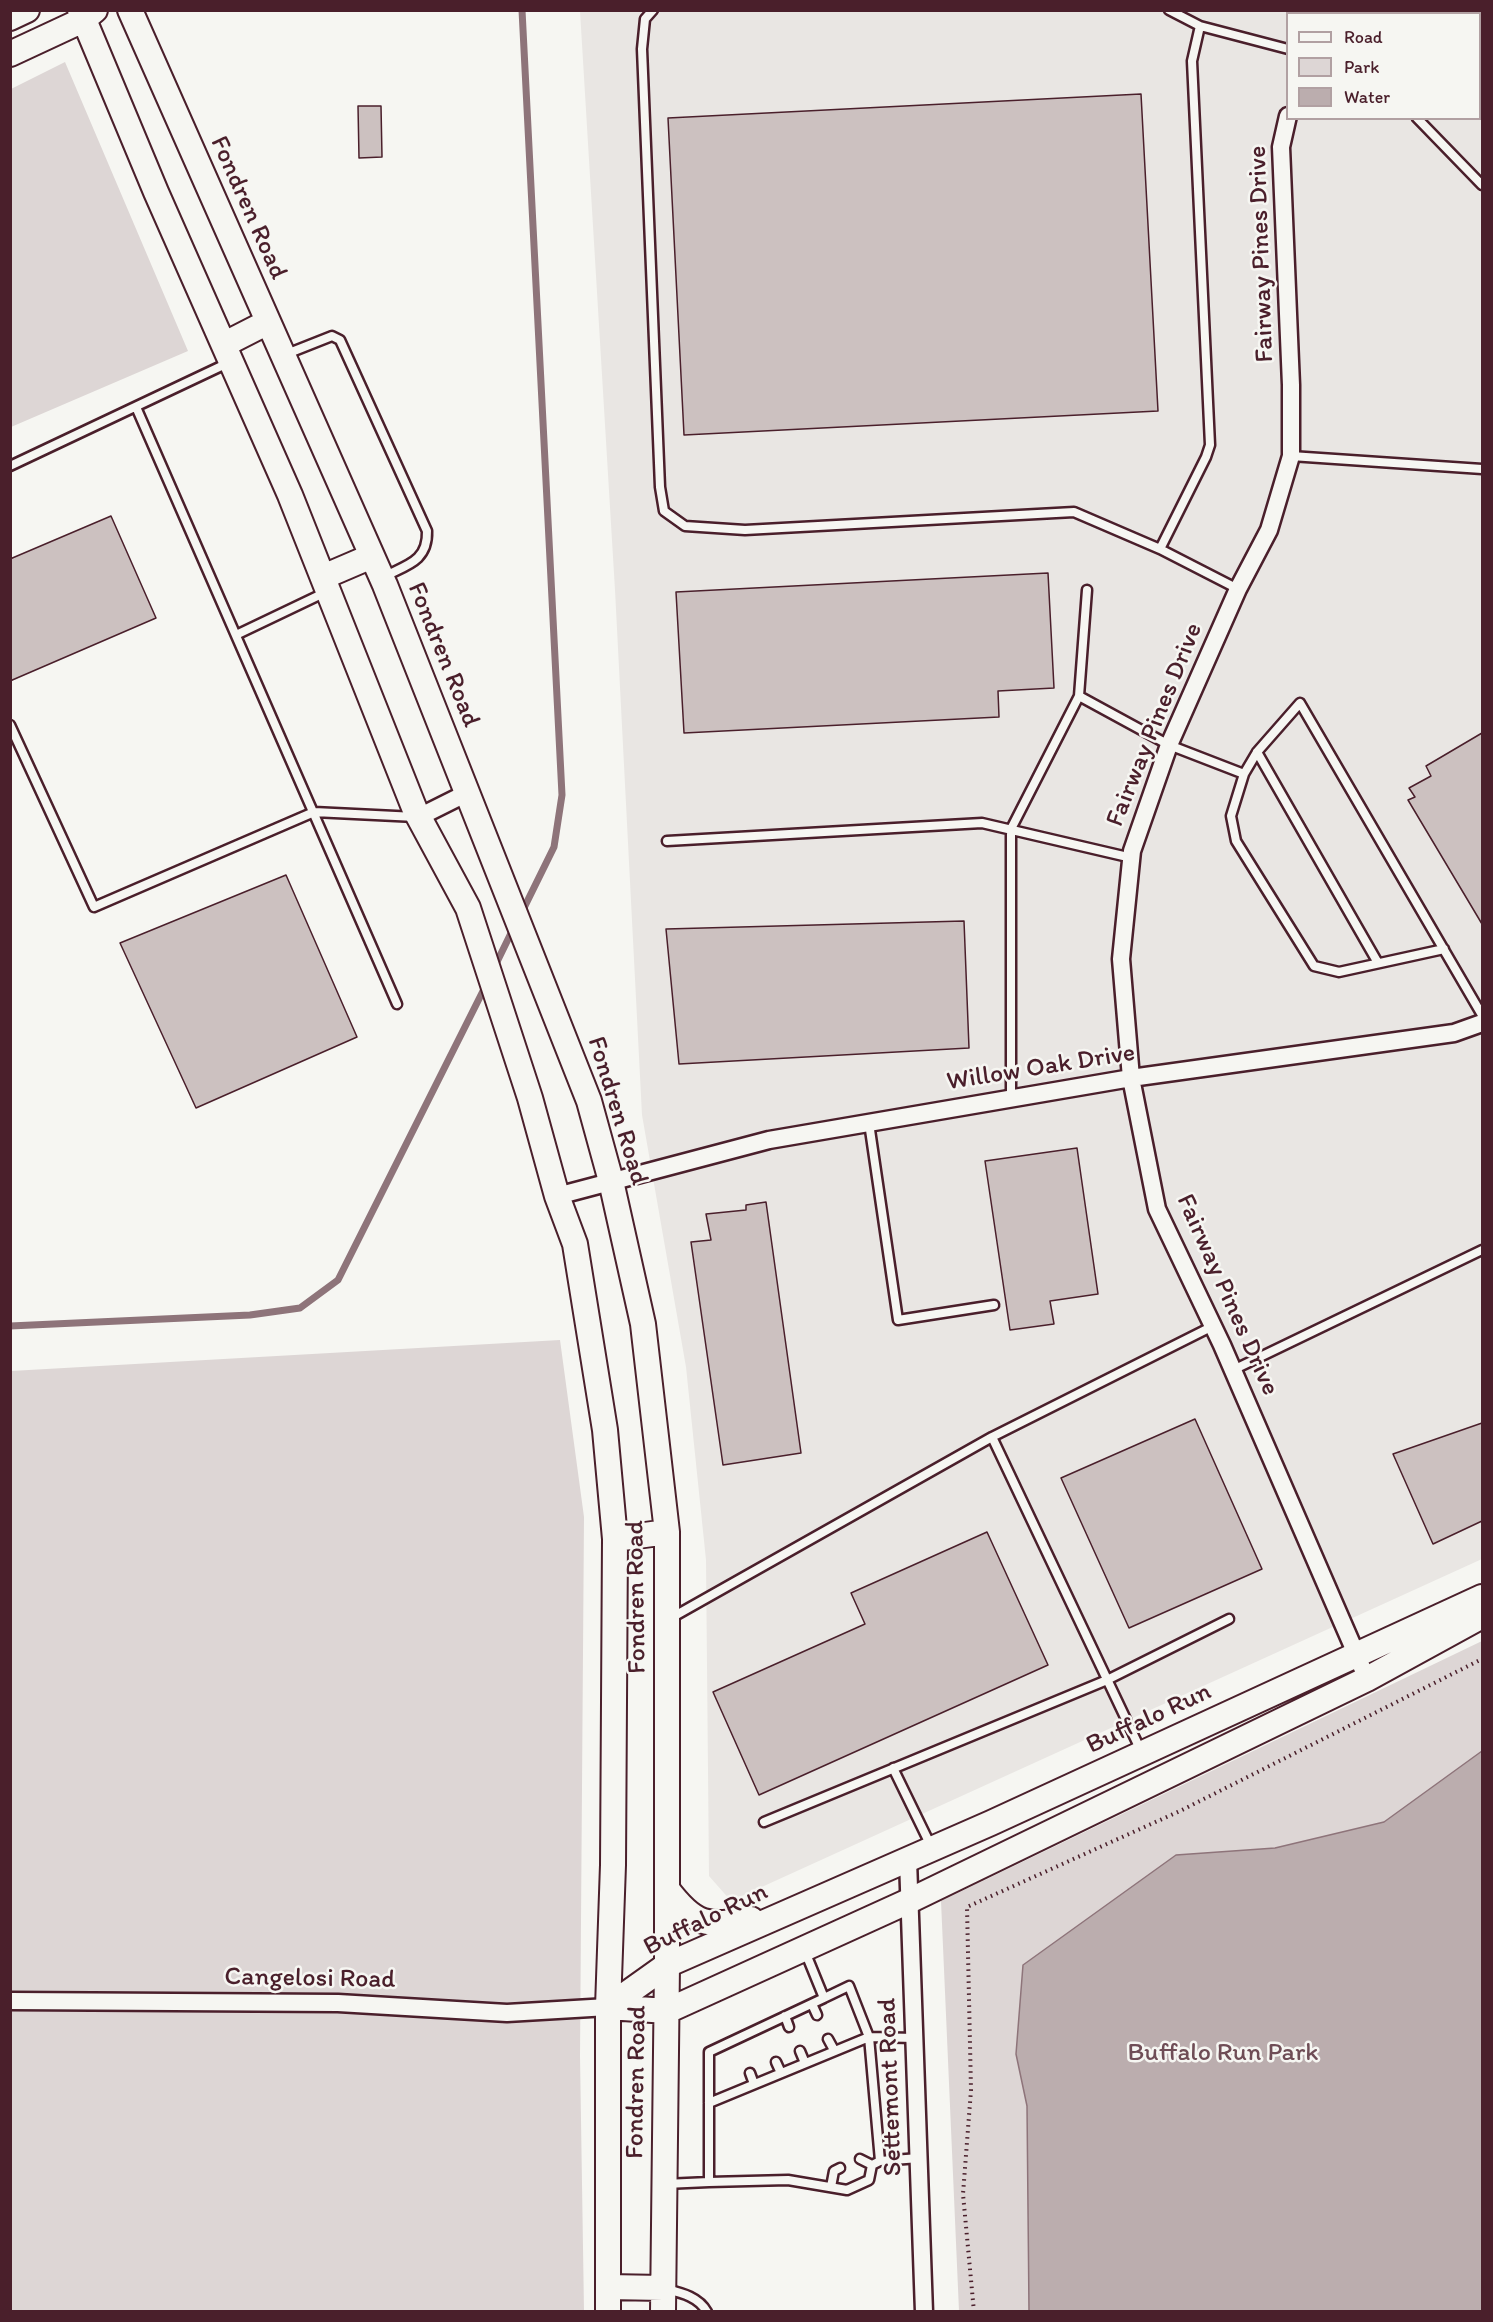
<!DOCTYPE html>
<html>
<head>
<meta charset="utf-8">
<style>
  body { margin:0 }
  #map { position:relative; width:1493px; height:2322px; overflow:hidden; background:#f6f6f2; font-family:Itim,sans-serif }
  canvas { display:block }
  .frame { position:absolute; inset:0; border:12px solid #4a1f2b; pointer-events:none }
  .legend { position:absolute; left:1286px; top:12px; width:195px; height:108px; box-sizing:border-box; background:#f6f6f2; border:2px solid #b1a0a2; margin:0; padding:8px 10px; list-style:none; font-size:18px; color:#4a1f2b }
  .legend li { display:flex; align-items:center; gap:12px; height:30px }
  .legend b { width:30px; border:2px solid #b1a0a2 }
</style>
</head>
<body>
<div id="map">
<canvas width="1493" height="2322"></canvas>
<div class="frame"></div>
<ul class="legend">
<li><b style="height:8px;background:#f6f6f2"></b>Road</li>
<li><b style="height:16px;background:#ddd6d5"></b>Park</li>
<li><b style="height:16px;background:#bbadae"></b>Water</li>
</ul>
</div>
<script>
const ctx = document.querySelector('canvas').getContext('2d');
ctx.lineJoin = 'round';
function fillPath(path, color) { ctx.fillStyle = color; ctx.fill(path, 'evenodd'); }
function stroke(path, color, width, dash) { ctx.strokeStyle = color; ctx.lineWidth = width; ctx.lineCap = dash ? 'butt' : 'round'; ctx.setLineDash(dash || []); ctx.stroke(path); }
function drawText(font, color, halo, rows, align = 'center') {
  ctx.font = font + ' Itim,sans-serif'; ctx.lineWidth = 5; ctx.setLineDash([]); ctx.textBaseline = 'middle'; ctx.strokeStyle = halo; ctx.fillStyle = color; for (const [text, x, y, turn = 0] of rows) {
    ctx.save(); ctx.translate(x, y); ctx.rotate((+turn || 0) * Math.PI / 180); ctx.textAlign = isNaN(turn) ? turn : align; if (halo) ctx.strokeText(text, 0, 0); ctx.fillText(text, 0, 0); ctx.restore();
  }
}
fillPath(new Path2D(`
  M580 11H1482V1559L731 1901 709 1876 706 1560 686 1367 642 1115 615 590ZM1288 14H1480V118H1288Z`), '#e9e6e3');
fillPath(new Path2D(`
  M65 62 188 351 11 427V89Z
  M560 1340 584 1517 580 2056 584 2311 11 2312V1371Z
  M1482 1641V2311H959L941 1901Z`), '#ddd6d5');
const water = new Path2D(`
  M1482 1751V2311H1029L1027 2106 1016 2054 1023 1965 1176 1855 1275 1848 1384 1822Z`);
fillPath(water, '#bbadae');
stroke(water, '#8e747a', 1.5);
stroke(new Path2D(`
  M521 914 554 847 562 795 522 10
  M494 968 514 927
  M10 1326 250 1315 300 1308 338 1280 487 983`), '#8e747a', 7);
const building = new Path2D(`
  M1141 94 1158 411 684 435 668 118Z
  M358 106H381L382 157 359 158Z
  M111 516 156 618 10 681V559Z
  M1048 573 1054 688 998 691 999 717 684 733 676 592Z
  M1482 733V924L1408 800 1415 797 1409 788 1431 776 1426 766Z
  M286 875 357 1037 196 1108 120 943Z
  M964 921 969 1048 679 1064 666 929Z
  M1077 1148 1098 1294 1050 1301 1054 1324 1010 1330 985 1161Z
  M766 1202 801 1453 723 1465 691 1242 711 1240 706 1214 746 1210V1205Z
  M1195 1419 1262 1569 1129 1628 1061 1478Z
  M1482 1423V1521L1433 1544 1393 1454Z
  M987 1532 1048 1665 759 1795 713 1692 865 1624 851 1593Z`);
fillPath(building, '#ccc1c0');
stroke(building, '#4a1f2b', 1.5);
const lane = new Path2D(`
  M653 10 645 19 642 49 660 487 664 511 685 526 745 530 1074 512 1160 549
  M1169 10 1200 26
  M1417 118 1482 185
  M284 355 332 336 340 340 427 531C428 561 407 565 385 576
  M136 407 397 1004
  M1291 456 1482 469
  M10 466 230 362
  M1238 589 1160 549 1206 457 1210 445 1192 61 1200 26 1288 49
  M236 635 326 592
  M1079 696 1169 745 1244 774
  M10 725 94 907 314 812 416 817
  M1257 752 1378 963
  M667 841 982 823 1132 858
  M1444 949 1339 972 1314 966 1236 841 1231 816 1244 774 1257 752 1300 703 1482 1015
  M1011 1099V829L1079 696 1087 590
  M869 1123 898 1320 994 1305
  M1233 1370 1482 1250
  M671 1618 992 1437
  M1142 1753 992 1437 1213 1326
  M893 1768 931 1846
  M764 1822 1107 1680 1229 1619
  M824 1998 849 1986 869 2037 915 2038
  M812 2004 817 2015
  M785 2016 789 2027
  M828 2039 834 2050
  M800 2051 805 2063
  M776 2062 781 2073
  M750 2073 754 2084
  M709 2103 869 2037 880 2161 919 2158
  M860 2159 872 2165
  M709 2182 788 2180 847 2190 869 2180 872 2165 880 2161
  M665 2184 709 2182V2052L824 1998 804 1949
  M831 2187 834 2171 840 2168
  M666 2289C682 2293 699 2297 707 2312`);
const street = new Path2D(`
  M1319 14 1320 10
  M1288 116 1281 147 1291 385V456L1269 530 1238 589 1169 745 1132 851 1121 959 1131 1078 1157 1209 1222 1345 1367 1679
  M419 817 467 793
  M557 1196 769 1140 1131 1078 1454 1033 1482 1023
  M908 1860 924 2312
  M10 2001 338 2003 507 2013 608 2007`);
const secondary = new Path2D(`
  M80 10 156 192 290 495 415 810 468 908 530 1098 557 1196 575 1244 605 1430 615 1539 613 1865 608 2007V2312
  M130 10 385 585 589 1101 611 1181 643 1324 667 1532V1965L663 2312
  M10 18 27 10
  M10 54 83 20 95 10
  M225 344 268 322
  M323 577 372 556
  M615 1539 667 1532
  M667 1889C695 1926 707 1927 751 1919
  M608 2007 667 1965 991 1823 1482 1597
  M608 2007 667 2011 909 1901 1367 1679 1482 1616
  M608 2287 663 2288`);
stroke(lane, '#4a1f2b', 13);
stroke(street, '#4a1f2b', 21);
stroke(secondary, '#4a1f2b', 28);
stroke(new Path2D(`
  M974 2312 963 2194 971 2090 967 1907 1180 1811 1482 1659`), '#4a1f2b', 4, [1.5, 4.5]);
stroke(lane, '#f6f6f2', 8);
stroke(street, '#f6f6f2', 16);
stroke(secondary, '#f6f6f2', 24);
drawText('26px', '#4a1f2b', '#f6f6f2', [
  ["Fondren Road",248,208,66],
  ["Fairway Pines Drive",1262,254,-92],
  ["Fondren Road",443,655,68],
  ["Fairway Pines Drive",1155,725,-68],
  ["Willow Oak Drive",1041,1068,-9],
  ["Fondren Road",617,1111,73],
  ["Fairway Pines Drive",1227,1295,66],
  ["Fondren Road",637,1597,-91],
  ["Buffalo Run",1149,1719,-25],
  ["Buffalo Run",706,1920,-26],
  ["Cangelosi Road",310,1979,1],
  ["Fondren Road",637,2082,-89],
  ["Settemont Road",891,2087,-92]
]);
drawText('26px', '#6f4d56', '#f6f6f2', [
  ["Buffalo Run Park",1223,2053]
]);
</script>
</body>
</html>
